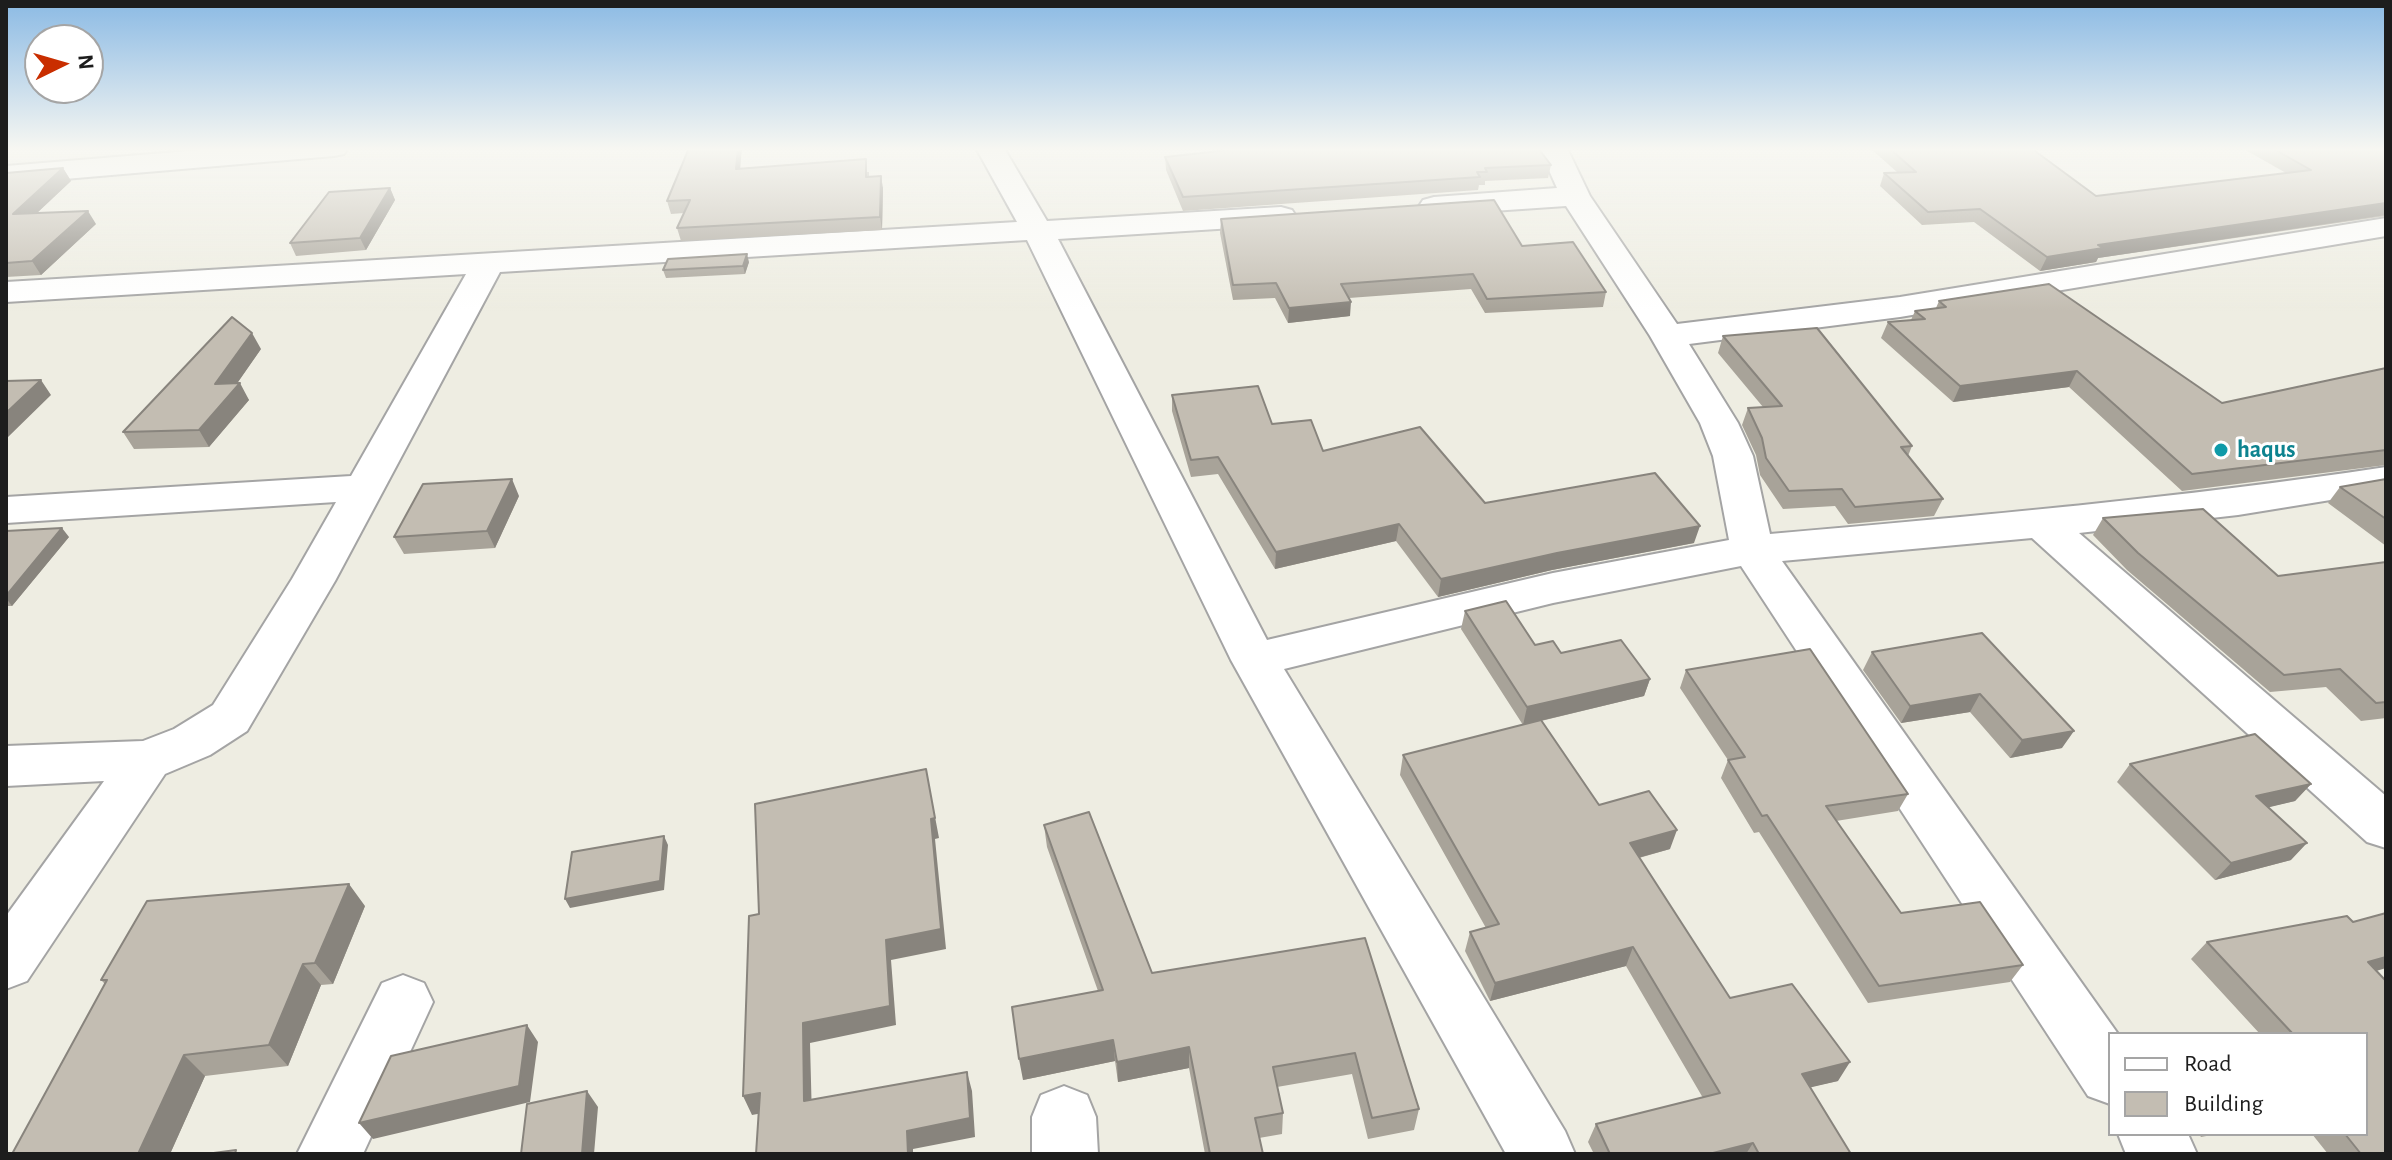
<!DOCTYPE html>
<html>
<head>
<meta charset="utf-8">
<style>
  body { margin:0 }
  #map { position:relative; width:2392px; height:1160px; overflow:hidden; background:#eeede2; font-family:"Alegreya Sans",sans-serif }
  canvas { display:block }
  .frame { position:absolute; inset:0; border:8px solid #1d1d1d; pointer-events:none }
  .legend { position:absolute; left:2108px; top:1032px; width:260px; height:104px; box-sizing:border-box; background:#fff; border:2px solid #a5a5a5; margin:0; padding:10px 14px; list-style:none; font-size:24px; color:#1d1d1d }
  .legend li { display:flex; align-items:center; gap:16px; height:40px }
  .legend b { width:40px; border:2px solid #a5a5a5 }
  .north { position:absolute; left:24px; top:24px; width:80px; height:80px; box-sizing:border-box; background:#fff; border:2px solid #a5a5a5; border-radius:50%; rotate:85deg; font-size:22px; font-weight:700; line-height:32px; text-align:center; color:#1d1d1d }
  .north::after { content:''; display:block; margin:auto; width:28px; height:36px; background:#c92e00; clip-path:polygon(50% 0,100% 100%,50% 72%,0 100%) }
</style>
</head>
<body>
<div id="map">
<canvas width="2392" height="1160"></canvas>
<div class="frame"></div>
<ul class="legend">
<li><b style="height:10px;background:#fff"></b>Road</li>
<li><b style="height:22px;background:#c3bdb2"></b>Building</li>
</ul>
<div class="north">N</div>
</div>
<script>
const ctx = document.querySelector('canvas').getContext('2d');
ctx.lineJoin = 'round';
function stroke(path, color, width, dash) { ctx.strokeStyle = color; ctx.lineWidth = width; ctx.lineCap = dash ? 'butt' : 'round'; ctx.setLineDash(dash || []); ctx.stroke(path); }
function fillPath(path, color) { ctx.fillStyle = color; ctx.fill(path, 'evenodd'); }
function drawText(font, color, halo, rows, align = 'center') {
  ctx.font = font + ' "Alegreya Sans",sans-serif'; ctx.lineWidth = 6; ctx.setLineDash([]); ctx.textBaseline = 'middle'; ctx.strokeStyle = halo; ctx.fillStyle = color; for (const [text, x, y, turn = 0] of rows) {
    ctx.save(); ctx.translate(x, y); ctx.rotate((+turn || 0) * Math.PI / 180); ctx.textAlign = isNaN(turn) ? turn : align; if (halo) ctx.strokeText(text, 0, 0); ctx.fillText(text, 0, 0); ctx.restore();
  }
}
const minor = new Path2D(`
  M225 148H348L344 154 334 156 6 184V166Z
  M976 148H1004L1047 221 1281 207 1292 210 1296 216 1292 222 1281 225 1058 239 1267 640 1553 573 1729 540 1713 456 1700 423 1650 336 1566 206 1434 215 1423 212 1419 206 1423 200 1434 197 1557 188 1539 148H1567L1590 196 1677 324 1900 297 2386 218V236L1900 317 1689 344 1738 423 1753 456 1770 534C1976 516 2181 498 2386 467V491L2238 515 2079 533 2386 796V848L2367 842 2032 538 1782 561 2118 1034H2110V1104L2088 1096 1741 566 1553 603 1284 669 1565 1131 1575 1154H1506L1231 660 1027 240 500 272 335 581 247 731 210 755 165 774 27 981 6 989V916L104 781 6 786V746L143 741 174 729 213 705 292 579 336 502 6 523V497L351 476 466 274 6 302V282L1017 222Z
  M403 975 424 983 433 1002 363 1154H297L382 983Z
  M1064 1086 1087 1095 1096 1117 1098 1154H1032V1117L1041 1095Z
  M2118 1134H2188L2197 1154H2126Z`);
stroke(minor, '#a4a4a4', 4);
fillPath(minor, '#fff');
fillPath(new Path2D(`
  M1870 148H2031L2096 196 2286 173 2242 148H2386V216L2098 258 2096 262 2040 271 1974 222 1922 225 1880 186 1884 173H1898Z
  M1165 157 1551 165 1548 178 1485 181V185H1479L1478 190 1183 211 1166 170Z
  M63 168 71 181 37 213 96 224 41 275 6 277V173Z
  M740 169 869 172V177L883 188 882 230 681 241 677 228 684 213 671 214 667 201Z
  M390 188 395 200 366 250 296 256 290 243Z
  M1221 219 1522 246 1606 292 1603 307 1485 313 1471 289 1349 298 1350 316 1288 323 1275 298 1233 300 1220 233Z
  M749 262 745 274 666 278 663 270Z
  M1939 301 2222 403 2386 368V465L2182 491 2069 387 1953 402 1881 338 1888 322 1911 320 1915 311 1936 308Z
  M1723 336 1912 446 1908 456 1943 499 1934 516 1848 524 1835 506 1783 509 1760 475 1756 455 1742 425 1748 408 1763 407 1718 353Z
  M261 349 237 383 249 400 209 447 134 449 123 432Z
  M1172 395 1272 424 1323 451 1485 503 1694 543 1552 570 1438 597 1396 541 1275 569 1218 474 1191 477 1172 411Z
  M2386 479V546L2328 503 2340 487Z
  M519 496 495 548 404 554 394 537Z
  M2103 518 2278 576 2386 562V718L2361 721 2326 687 2270 692 2127 570 2093 535Z
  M6 531 69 537 12 606H6Z
  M1465 611 1535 645 1650 679 1644 696 1541 721 1599 805 1670 849 1639 858 1730 998 1838 1081 1810 1087 1851 1154H1594L1588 1142 1596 1124 1703 1098 1626 966 1490 1001 1465 951 1470 932 1486 928 1400 775 1403 755 1523 725 1461 629Z
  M1982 633 2062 748 2010 758 1970 712 1901 723 1863 670 1872 652Z
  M1686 670 1908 794 1898 811 1836 821 1901 913 2023 965 2010 982 1868 1003 1759 832 1754 833 1721 778 1728 760 1680 688Z
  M2130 764 2311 784 2295 801 2268 807 2291 860 2215 880 2117 782Z
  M1044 825 1152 973 1365 938 1419 1109 1414 1130 1368 1139 1352 1074 1277 1087 1283 1113 1282 1134 1259 1138 1263 1154H1205L1189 1068 1118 1082 1115 1061 1023 1080 1098 991 1047 847Z
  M365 906 333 984 321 985 288 1066 205 1076 170 1154H12L105 984 101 980Z
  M2207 942 2377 971 2386 1154H2328L2312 1134H2366V1034H2260L2191 959Z
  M2199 1134H2217L2201 1137Z`), '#a8a399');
fillPath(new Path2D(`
  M738 148H742L739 182 736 169Z
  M63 168 71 181 21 228 13 214Z
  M881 176 883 188 882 230 880 217Z
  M390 188 395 200 366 250 360 238Z
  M2386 203V215L2098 258 2096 262 2040 271 2047 257 2098 245Z
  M88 211 96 224 41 275 32 261Z
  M747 254 749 262 745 274 743 266Z
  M1351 302 1350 316 1288 323 1289 308Z
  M252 333 261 349 227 398 240 383 249 400 209 447 199 430 215 384Z
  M2077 371 2069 387 1953 402 1960 386Z
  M41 380 51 395 6 439V413Z
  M512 479 519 496 495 548 487 531Z
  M1399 524 1396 541 1275 569 1276 552Z
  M1700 526 1694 543 1552 570 1438 597 1441 579 1557 553Z
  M62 528 69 537 12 606 6 598V596Z
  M1650 679 1644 696 1523 725 1527 707Z
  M1980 694 1970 712 1901 723 1910 706Z
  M2074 731 2062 748 2010 758 2022 740Z
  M926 769 939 838 935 839 946 949 891 960 896 1025 810 1043 812 1120 804 1101 803 1023 886 940Z
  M2311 784 2295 801 2241 814 2256 796Z
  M1677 830 1670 849 1623 862 1630 843Z
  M664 836 668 845 664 890 570 908 565 899Z
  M2307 843 2291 860 2215 880 2231 863Z
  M349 884 365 906 333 984 315 963Z
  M1633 947 1626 966 1490 1001 1495 983Z
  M2386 957V968L2350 979 2368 962Z
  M303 964 321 985 288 1066 269 1045Z
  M527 1025 538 1042 530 1102 373 1139 359 1123Z
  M1113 1040 1115 1061 1023 1080 1019 1059Z
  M1189 1047V1068L1118 1082 1117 1062Z
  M184 1055 205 1076 170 1154H138Z
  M1850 1062 1838 1081 1791 1092 1802 1074Z
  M967 1072 972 1091 975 1137 913 1149V1154H908L907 1131Z
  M587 1091 598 1107 594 1154H582Z
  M760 1093 768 1112 752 1115 743 1096Z
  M1753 1143 1746 1154H1709Z`), '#88847d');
const building = new Path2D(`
  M689 148H738L736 169 866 159V177L881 176 880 217 677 228 690 200 667 201Z
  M1247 148H1538L1551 165 1485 168 1487 172H1477L1480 177 1183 197 1165 157Z
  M1889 148H2031L2096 196 2311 170 2272 148H2386V203L2098 245 2103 248 2047 257 1980 209 1928 212 1884 173 1916 172Z
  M63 168 13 214 88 211 32 261 6 263V173Z
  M390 188 360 238 290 243 329 192Z
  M1494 200 1522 246 1573 242 1606 292 1487 299 1473 274 1341 284 1351 302 1289 308 1276 283 1233 285 1221 219Z
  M747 254 743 266 663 270 668 259Z
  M2049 284 2222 403 2386 368V450L2192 474 2077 371 1960 386 1888 322 1925 319 1915 311 1946 307 1939 301Z
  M232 317 252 333 215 384 240 383 199 430 123 432Z
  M1817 328 1912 446 1901 447 1943 499 1855 507 1842 489 1789 491 1766 458 1762 438 1748 408 1782 406 1723 336Z
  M41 380 6 413V381Z
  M1258 386 1272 424 1311 420 1323 451 1420 427 1485 503 1655 473 1700 526 1557 553 1441 579 1399 524 1276 552 1218 457 1191 460 1172 395Z
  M512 479 487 531 394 537 423 484Z
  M2386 479V519L2340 487Z
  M2203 509 2278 576 2386 562V702L2376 703 2340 669 2284 675 2138 553 2103 518Z
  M62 528 6 596V531Z
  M1506 601 1535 645 1553 641 1561 653 1621 640 1650 679 1527 707 1465 611Z
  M1982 633 2074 731 2022 740 1980 694 1910 706 1872 652Z
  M1810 649 1908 794 1826 806 1901 913 1980 902 2023 965 1879 986 1767 815 1762 816 1728 760 1745 757 1686 670Z
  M1541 720 1599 805 1649 791 1677 830 1630 843 1730 998 1792 984 1850 1062 1802 1074 1851 1154H1759L1753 1143 1709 1154H1610L1596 1124 1720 1093 1633 947 1495 983 1470 932 1499 924 1403 755Z
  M2255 734 2311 784 2256 796 2307 843 2231 863 2130 764Z
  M926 769 935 818 931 819 941 929 886 940 890 1006 803 1023 804 1101 967 1072 970 1118 907 1131 908 1154H756L760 1093 743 1096 749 916 759 914 755 804Z
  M1089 812 1152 973 1365 938 1419 1109 1372 1118 1355 1053 1273 1067 1283 1113 1255 1118 1263 1154H1210L1189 1047 1117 1062 1113 1040 1019 1059 1012 1007 1103 990 1044 825Z
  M664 836 660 881 565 899 572 852Z
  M349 884 315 963 303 964 269 1045 184 1055 138 1154H12L107 980H101L147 901Z
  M2386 913V957L2368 962 2386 981V1154H2361L2345 1134H2366V1034H2293L2207 942 2347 916 2353 922Z
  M527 1025 519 1086 359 1123 391 1056Z
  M587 1091 582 1154H521L527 1104Z
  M236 1150 235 1154H206Z`);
fillPath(building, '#c3bdb2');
stroke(building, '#88847d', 2);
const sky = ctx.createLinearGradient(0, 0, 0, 311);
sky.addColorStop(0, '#8bbae4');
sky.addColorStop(0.48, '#f7f7f2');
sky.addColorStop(1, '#f7f7f200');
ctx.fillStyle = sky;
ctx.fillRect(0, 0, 2392, 311);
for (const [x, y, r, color] of [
  [2221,450,8,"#0f9aa8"]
]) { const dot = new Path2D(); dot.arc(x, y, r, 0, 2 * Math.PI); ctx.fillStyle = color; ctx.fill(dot); stroke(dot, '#fff', 3); }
drawText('bold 24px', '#0d838f', '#fff', [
  ["haqus",2237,450]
], 'left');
</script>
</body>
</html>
